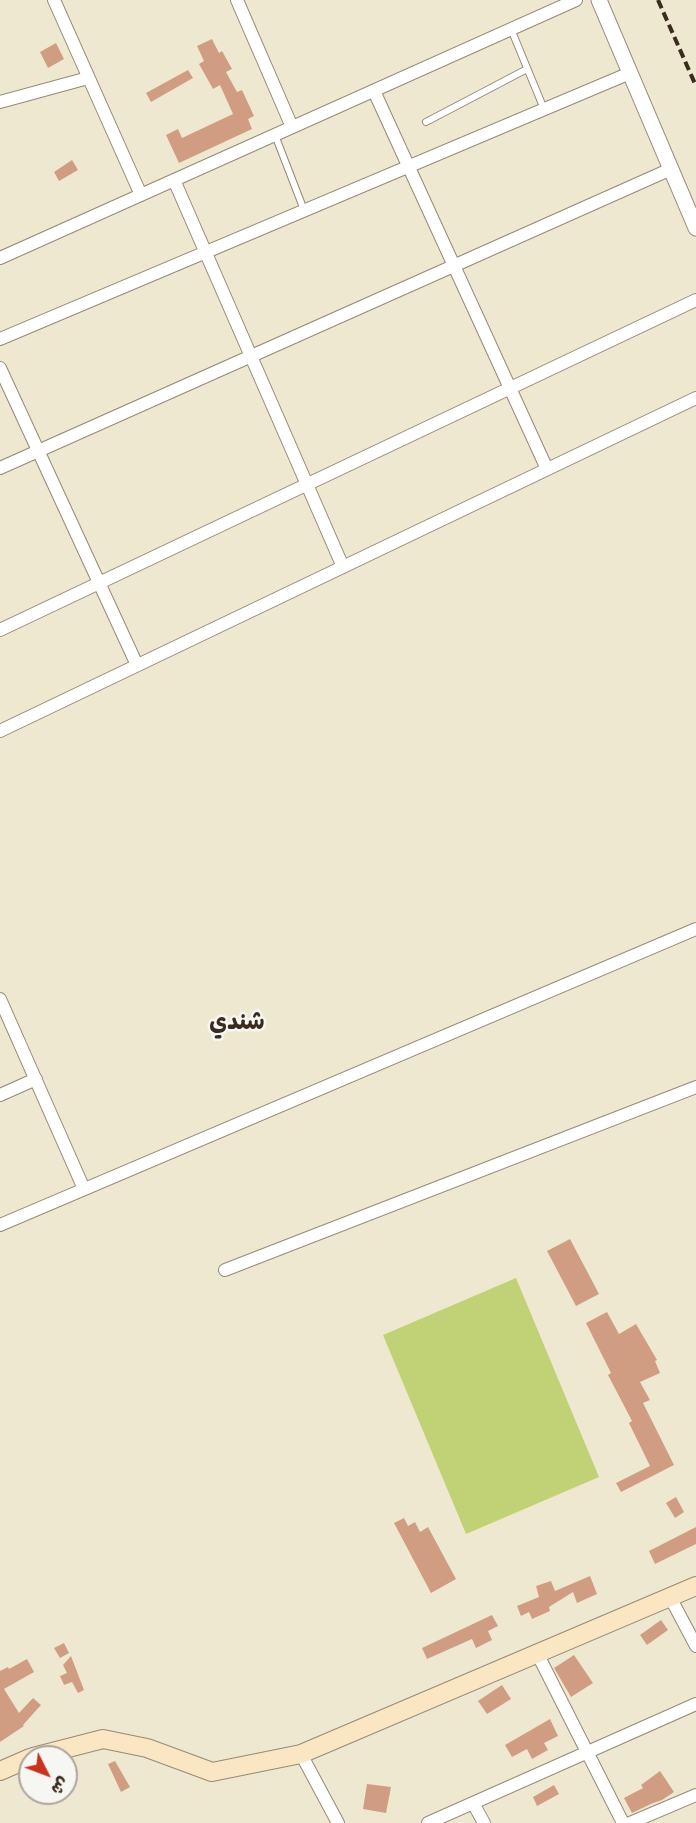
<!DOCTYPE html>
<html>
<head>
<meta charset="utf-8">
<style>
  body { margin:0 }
  #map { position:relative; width:696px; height:1823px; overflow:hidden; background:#efe8d1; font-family:Caveat,"Playpen Sans Arabic",sans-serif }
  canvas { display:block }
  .north { position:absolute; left:18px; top:1745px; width:60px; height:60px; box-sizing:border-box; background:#f6f6f2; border:2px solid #aba49d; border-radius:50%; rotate:132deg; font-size:16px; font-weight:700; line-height:24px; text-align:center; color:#3b2a1e }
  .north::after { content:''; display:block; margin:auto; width:21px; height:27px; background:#c8321e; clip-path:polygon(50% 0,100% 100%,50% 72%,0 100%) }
</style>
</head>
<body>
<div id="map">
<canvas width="696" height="1823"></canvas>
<div class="north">ش</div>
</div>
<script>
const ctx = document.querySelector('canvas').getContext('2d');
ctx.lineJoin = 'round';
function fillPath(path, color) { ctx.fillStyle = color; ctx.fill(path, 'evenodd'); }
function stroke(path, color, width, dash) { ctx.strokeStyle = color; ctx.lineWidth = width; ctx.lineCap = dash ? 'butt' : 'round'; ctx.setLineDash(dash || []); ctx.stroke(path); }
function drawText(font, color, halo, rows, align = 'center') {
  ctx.font = font + ' Caveat,"Playpen Sans Arabic",sans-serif'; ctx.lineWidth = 5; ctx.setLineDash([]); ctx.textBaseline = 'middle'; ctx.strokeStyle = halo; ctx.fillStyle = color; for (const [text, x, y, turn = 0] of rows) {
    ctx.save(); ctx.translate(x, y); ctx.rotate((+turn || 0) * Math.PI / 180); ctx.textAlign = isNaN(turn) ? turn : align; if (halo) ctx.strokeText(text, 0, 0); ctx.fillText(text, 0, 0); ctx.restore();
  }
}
fillPath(new Path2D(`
  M516 1278 599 1477 466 1534 383 1335Z`), '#c0d275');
fillPath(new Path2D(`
  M212 39 219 53 222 51 232 69 226 72 237 92 242 90 254 116 248 119 252 129 179 163 166 135 178 129 182 138 233 114 220 85 213 89 199 64 204 61 197 46Z
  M56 43 64 59 48 68 40 52Z
  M188 70 193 78 151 102 146 93Z
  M72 160 78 170 59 181 54 172Z
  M570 1239 599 1294 576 1306 547 1251Z
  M607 1312 619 1334 636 1324 657 1360 655 1361 660 1373 640 1382 650 1400 643 1403 674 1465 621 1492 616 1483 650 1466 629 1423 632 1421 608 1375 611 1373 586 1323Z
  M676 1497 684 1512 675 1518 666 1503Z
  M404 1518 408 1526 415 1522 420 1532 428 1527 456 1579 431 1593 394 1523Z
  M696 1527V1544L655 1564 649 1551Z
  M590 1576 597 1594 577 1603 573 1592 549 1607 550 1611 532 1619 529 1612 521 1616 517 1606 539 1597 536 1586 551 1581 555 1591Z
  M492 1615 498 1626 488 1631 492 1640 476 1648 472 1639 427 1659 422 1648Z
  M661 1620 668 1630 647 1645 640 1635Z
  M64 1643 69 1653 60 1658 54 1648Z
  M574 1655 593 1683 571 1697 554 1668Z
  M71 1656 84 1690 78 1693 72 1682 64 1685 60 1676 67 1673 63 1665Z
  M27 1659 34 1672 4 1689 19 1713 33 1698 41 1705 23 1725 24 1726 0 1742V1671L8 1667 9 1669Z
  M502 1685 511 1699 487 1714 478 1701Z
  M550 1719 558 1736 544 1743 548 1750 532 1759 527 1749 512 1757 505 1745Z
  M115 1761 130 1787 121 1792 108 1764Z
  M660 1771 674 1792 662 1800 653 1803 632 1813 624 1798 643 1788 641 1785Z
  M367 1784 391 1787 386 1813 363 1809Z
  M554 1785 559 1794 537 1806 533 1797Z`), '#d19d82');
const service = new Path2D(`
  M511 29 544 109
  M426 122 527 69
  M275 135 304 210`);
const minor = new Path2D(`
  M54 0 141 195
  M237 0 292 127
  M374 91 547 469
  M0 102 88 78
  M174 180 343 567
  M0 258 576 0
  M0 339 630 73
  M0 368 137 665
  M0 468 671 169
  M0 630 696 300
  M0 731 696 398
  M0 999 84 1189
  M0 1095 36 1079
  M0 1225 696 929
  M225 1270 696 1087
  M670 1597 696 1646
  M537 1653 623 1823
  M301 1754 338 1823
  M473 1803 484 1823
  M428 1823 696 1704
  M630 1823 696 1795`);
const tertiary = new Path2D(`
  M599 0 696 228`);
const secondary = new Path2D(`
  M33 1757 103 1739 147 1748 212 1772 301 1754 696 1586
  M0 1771 30 1758`);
stroke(service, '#958978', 8);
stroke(minor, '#958978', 14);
stroke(tertiary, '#958978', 17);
stroke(secondary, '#958978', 20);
stroke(service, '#fff', 6);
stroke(minor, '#fff', 12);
stroke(tertiary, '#fff', 15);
stroke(secondary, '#fbe6c4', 18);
stroke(new Path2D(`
  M658 0 696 86`), '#3b2a1e', 4, [9, 4.5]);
drawText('bold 24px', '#3b2a1e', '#f6f6f2', [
  ["شندي",237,1023]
]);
</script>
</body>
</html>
